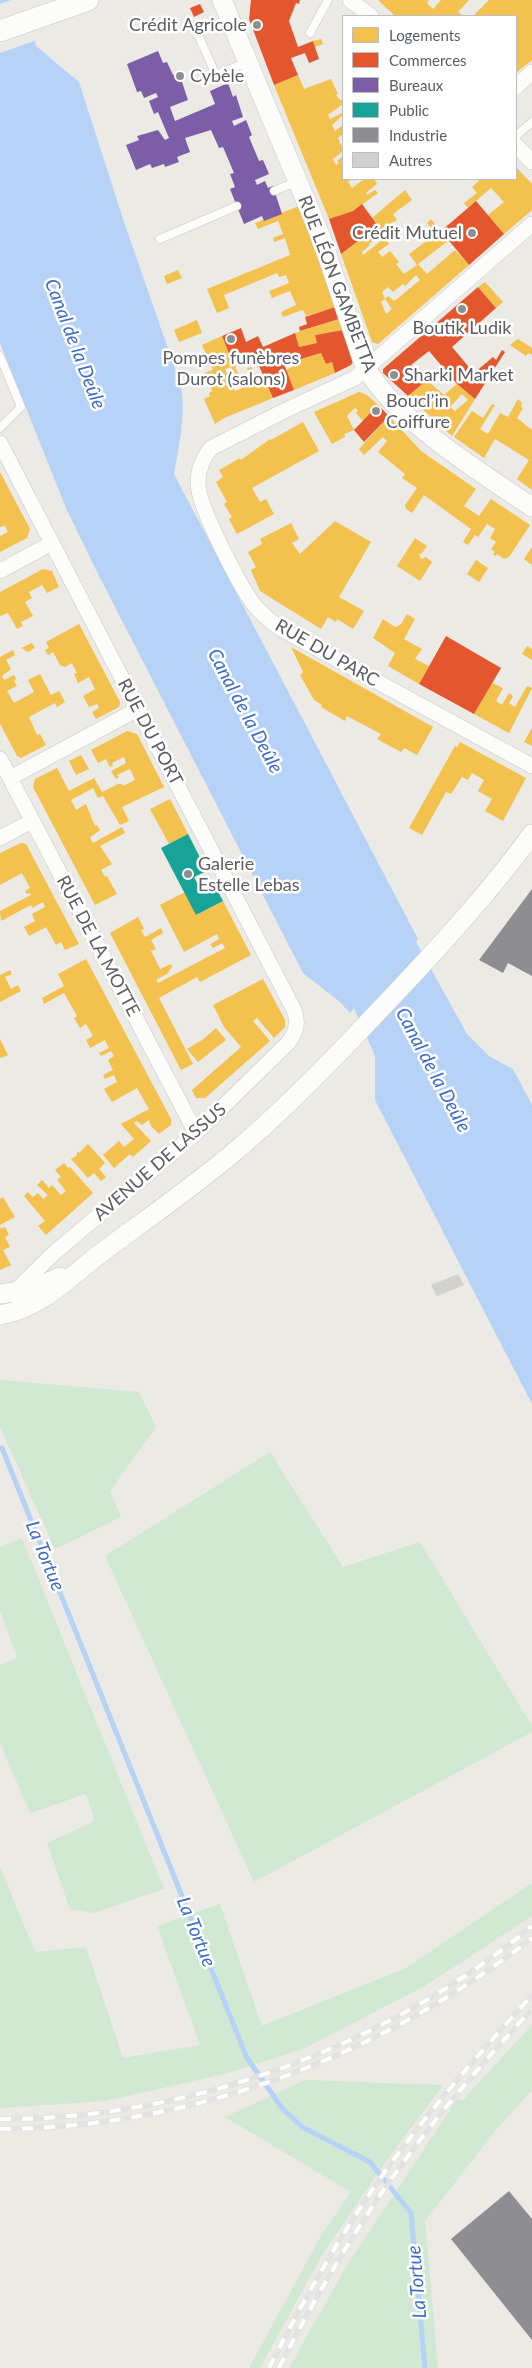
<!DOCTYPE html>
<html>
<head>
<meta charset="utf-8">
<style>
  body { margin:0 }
  #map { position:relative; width:532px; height:2368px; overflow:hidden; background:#ebeae4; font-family:Lato,sans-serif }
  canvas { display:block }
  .legend { position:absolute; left:342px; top:15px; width:175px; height:165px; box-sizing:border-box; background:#fff; border:1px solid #bdbec1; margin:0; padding:6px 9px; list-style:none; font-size:15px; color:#5a5d63 }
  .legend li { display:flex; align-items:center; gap:10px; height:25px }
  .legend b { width:25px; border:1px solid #bdbec1 }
</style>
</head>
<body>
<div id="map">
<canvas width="532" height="2368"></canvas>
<ul class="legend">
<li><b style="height:14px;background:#f2c14e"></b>Logements</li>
<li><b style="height:14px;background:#e4572e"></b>Commerces</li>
<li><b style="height:14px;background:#7b5ea7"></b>Bureaux</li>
<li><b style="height:14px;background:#17a398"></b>Public</li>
<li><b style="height:14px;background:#8d8d92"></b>Industrie</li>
<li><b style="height:14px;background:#d1d1cd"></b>Autres</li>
</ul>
</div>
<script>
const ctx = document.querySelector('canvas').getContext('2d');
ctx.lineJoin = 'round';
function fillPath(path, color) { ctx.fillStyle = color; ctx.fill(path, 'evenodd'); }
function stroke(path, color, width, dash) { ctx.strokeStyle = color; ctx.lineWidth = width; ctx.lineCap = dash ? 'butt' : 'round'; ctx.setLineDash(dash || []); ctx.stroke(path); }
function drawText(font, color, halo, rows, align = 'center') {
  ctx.font = font + ' Lato,sans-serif'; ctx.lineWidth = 5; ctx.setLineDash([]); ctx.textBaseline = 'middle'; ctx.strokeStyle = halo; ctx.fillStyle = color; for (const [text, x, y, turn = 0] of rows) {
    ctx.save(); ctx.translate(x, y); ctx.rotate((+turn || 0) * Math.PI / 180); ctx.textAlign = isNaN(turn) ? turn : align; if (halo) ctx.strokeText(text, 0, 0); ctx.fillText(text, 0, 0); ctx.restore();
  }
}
fillPath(new Path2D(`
  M0 1380 139 1392 156 1427 110 1491 121 1517 55 1549 0 1427Z
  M270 1452 343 1567 420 1542 532 1726V1732L254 1882 105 1556Z
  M22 1538 164 1889 94 1913 70 1909 47 1843 95 1821 86 1794 30 1813 0 1743V1665L17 1658 0 1610V1547Z
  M0 1867 35 1952 86 1947 123 2058 200 2045 157 1926 220 1904 262 2026 406 1968 532 1883V1916L423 1987 303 2049 225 2074 105 2101 0 2108Z
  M532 2025V2090L495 2131 425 2221 438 2368H289L347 2265 458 2098 462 2101Z
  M305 2080 443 2085 387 2160 322 2255 260 2368H249L322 2234 351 2192 225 2117Z`), '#d1e8d2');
fillPath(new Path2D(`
  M0 0H24L36 46 79 82 123 219 181 386C186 416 179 445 174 474L418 939 416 942 467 1034 489 1056 513 1069 532 1105V1404L375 1100V1056L354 1008 350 1013 340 1002 303 973 95 568 66 508 0 343Z`), '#b6d2f7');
fillPath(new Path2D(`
  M11 0H26L37 40 0 53V4Z`), '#ebeae4');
fillPath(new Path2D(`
  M378 0H429L427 3 433 9 441 0H469L458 12 463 16H395Z
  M489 0H532V60L516 73V16H473Z
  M321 39 323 44 315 47 313 41Z
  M298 75 304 89 331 79 338 94 336 95 340 100 343 99V104L328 115 330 119 342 113 343 115 332 125 335 131 343 125V134L338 138 342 147 343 145V151L333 159 336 165 339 163 337 161 343 156V179H352L348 182 352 188 364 179H374L377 184 366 193 367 195 375 190 378 193 353 211 329 219 274 85Z
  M516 167 532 184V210L504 234 488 215 504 202 491 188 468 208 464 203 477 193 472 187 481 179H516Z
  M405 190 412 200 393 214 397 220 379 230 382 233 369 244 370 245 362 252 363 255 385 238 389 244 378 252 382 257 390 251 399 262 396 264 404 274 417 265 409 254 436 234 427 223 431 219 448 241 418 264 427 274 455 250 469 265 378 344 372 342 341 254 378 226 372 218ZM416 275 420 280 398 298 394 301 388 296 385 299 392 309 386 314 381 302 385 299 382 292 388 287 393 292 403 284 405 286Z
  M299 206 335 307 306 316 303 310 283 317 281 312 296 305 290 291 272 298 269 291 289 283 286 275 279 277 277 273 224 295 229 308 217 313 207 289 290 255 285 238 274 242 273 238 283 234 278 221 258 229 255 223Z
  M178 270 182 278 167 284 164 276Z
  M485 282 503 302 496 308 478 287Z
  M339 319 343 330 315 335 317 343 299 347 295 333Z
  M197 320 202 333 179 342 174 330Z
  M222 336 232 361 253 352 255 356 235 367 239 375 234 374 231 367 225 369 235 391 254 383 247 368 251 367 258 381 265 378 273 398 224 418 215 424 204 399 210 396 209 393 212 391 204 373 213 370 202 345Z
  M518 339 532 348V355L528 353 526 356 510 345Z
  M321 353 326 364 332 362 335 373 294 390 286 370 296 365 294 361Z
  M427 380 444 395 457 384 475 399 452 436 408 396ZM462 394 468 400 455 411 450 407Z
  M359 392 367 395 378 405 363 421 356 413 358 410 355 408 347 416 354 430 344 434 345 437 332 444 314 412Z
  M518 399 522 403 521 407 523 408 517 418 532 430V490L517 479 529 460 495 439 484 458 454 437 472 411 483 418 492 404 495 405 480 429 488 434 500 413 508 417Z
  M389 416 421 451 476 489 464 506 479 516 491 499 530 525 509 557 504 559 497 554 495 556 493 554 495 552 491 549 496 542 490 538 495 529 487 524 478 537 475 535 468 545 463 542 471 529 424 495 412 513 406 509 405 505 417 488 402 478 405 474 378 452 387 441 383 437 364 455 359 449Z
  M303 422 319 451 252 488 260 502 266 499 274 514 237 534 229 519 232 517 224 504 227 502 216 482 223 477 219 470 240 458 241 460 270 439 271 440Z
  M0 472 30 529 27 538 0 552V536L8 532 5 526 0 527Z
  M335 521 371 542 339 597 364 611 353 629 337 619 336 622 328 617 321 629 260 591 251 570 256 567 248 552 262 544 260 539 291 523 299 539 292 543 300 554Z
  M415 538 427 546 422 553 419 554 421 559 426 557 432 562 420 581 397 566Z
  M532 547V565L524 559Z
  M476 560 488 568 479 582 467 574Z
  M43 569 52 571 59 587 47 593 42 585 29 592 32 598 25 602 33 616 21 622 23 626 17 629 8 613 0 616V592Z
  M407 614 415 619 404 639 422 649 415 659 429 666 419 684 388 666 395 653 373 638 383 619 395 627 401 624Z
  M79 624 120 702 119 707 96 719 92 712 99 708 97 704 89 707 83 696 95 689 89 677 78 683 74 674 77 673 72 663 65 667 60 665 53 652 48 655 45 650 49 648 46 642Z
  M32 643 35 648 28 652 21 648Z
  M527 646 532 649V660L522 654Z
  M291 647 433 727 417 755 404 748 401 752 377 739 381 734 347 716 345 721 321 707 322 705 314 700 300 675 303 672Z
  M13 650 15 655 6 660 11 669 2 676 4 680 14 675 16 679 14 681 17 686 7 691 14 703 34 692 28 680 40 674 51 695 59 691 65 702 57 707 55 703 29 717 37 735 40 734 46 745 21 758 17 756 0 724V657Z
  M492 683 503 688 496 701 502 705 509 693 513 696 509 703 515 707 527 686 532 688 509 733 474 714Z
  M532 728V746L524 742Z
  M127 731 137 734 164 787 122 807 129 821 120 825 103 796 98 798 93 788 71 800 76 810 86 804 95 826 97 825 100 830 92 836 90 838 93 843 122 827 125 833 100 846 112 864 101 870 105 877 107 876 117 894 95 905 33 787 35 779 57 768 69 791 94 778 102 792 118 784H122L123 786 135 780 130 769 117 775 119 777 116 779 111 771 126 763 124 757 112 763 113 766 110 767 106 759 98 763 91 750Z
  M460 742 526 778 503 821 485 811 492 799 478 791 484 780 472 773 468 780 462 777 451 794 446 792 422 835 409 828 455 746 457 747Z
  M81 755 89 769 76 775 69 761Z
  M170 799 188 834 169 844 150 809Z
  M21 843 26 844 79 944 65 950 61 942 56 945 46 927 29 936 24 927 35 921 32 914 45 907 43 902 32 908 31 905 1 921 0 911 31 895 30 893 27 894 25 891 30 888 22 873 0 885V853Z
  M185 892 196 915 223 901 251 955 200 982 197 977 159 998 193 1064 181 1070 110 933 138 917 144 929 141 930 145 937 161 928 163 933 151 940 156 949 151 951 160 969 171 964 172 967 167 974 156 980 158 983 225 948 222 943 213 948 210 944 219 939 217 934 184 952 160 905Z
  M86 959 171 1119V1125L159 1134 151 1126 149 1120 142 1125 137 1121 134 1123 151 1141 133 1157 130 1154 114 1168 103 1155 119 1141 124 1147 134 1139 121 1124 149 1109 137 1088 112 1102 104 1089 117 1082 114 1075 105 1079 103 1075 113 1070 108 1060 114 1056 111 1051 101 1056 99 1053 109 1048 105 1040 90 1048 86 1040 93 1036 86 1024 80 1028 74 1018 77 1016 64 993 44 1004 42 998 64 986 58 974Z
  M10 970 12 974 5 977 11 989 18 985 21 991 0 1002V975Z
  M263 979 285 1020V1027L274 1038 257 1018 253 1021 270 1041 205 1098H196L192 1090 241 1047 224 1027 213 1005Z
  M216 1028 226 1040 198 1062 187 1049 202 1040Z
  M0 1039 8 1055 1 1058 0 1057Z
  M88 1144 105 1163 99 1169 106 1177 101 1181 94 1173 88 1178 71 1159 77 1155V1151L79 1153Z
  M64 1163 68 1168 70 1167 93 1193 46 1235 38 1226 45 1221 24 1196 28 1192 33 1197 38 1193 43 1199 48 1195 37 1185 42 1180 49 1188 52 1185 61 1195 66 1191 57 1180 61 1177 55 1170Z
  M3 1197 15 1217 0 1225V1199Z
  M0 1226 1 1229 5 1227 9 1235 5 1237 10 1247 3 1250 11 1265 0 1270Z`), '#f2c14e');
fillPath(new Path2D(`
  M251 0H300L299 4 296 3 289 21 298 47 313 41 319 59 309 63 305 53 291 58 298 75 274 85 249 19Z
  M200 4 204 12 194 17 190 8Z
  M476 201 504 234 469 265 441 231Z
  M362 204 378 226 341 254 329 219 353 211Z
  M478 287 496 308 452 347 474 373 493 357 496 360 502 350 505 352 475 399 457 384 429 351 411 365 427 380 408 396 383 373V369Z
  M335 307 339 319 300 331 299 327 307 324 305 317Z
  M241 328 246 342 258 336 263 347 295 333 299 347 317 343 315 335 343 330 353 362 351 365 335 373 332 362 326 364 321 353 284 364 294 390 273 398 253 352 232 361 222 336Z
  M378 405 389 416 364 442 354 430Z
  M446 636 501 668 474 714 419 684Z`), '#e4572e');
fillPath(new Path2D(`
  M158 51 163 63 167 62 173 75 179 73 188 100 170 107 175 121 215 104 210 91 228 83 233 97 236 95 243 117 232 121 234 126 246 120 252 135 249 137 259 161 263 160 269 174 255 180 257 185 265 181 268 188 273 186 282 214 264 221 262 216 244 224 230 189 235 187 230 174 234 173 223 147 219 148 211 130 185 138 190 152 177 157 179 162 165 167 164 164 152 168 150 164 136 170 126 145 139 140 137 136 158 130 165 140 169 138 158 112 154 114 149 101 158 97 156 93 144 98 141 91 137 92 127 64Z`), '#7b5ea7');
fillPath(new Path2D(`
  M188 834 207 871 194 877 202 893 215 886 223 901 196 915 161 848Z`), '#17a398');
fillPath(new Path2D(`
  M532 889V976L508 963 503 973 479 960Z
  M509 2191 532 2219V2340L451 2239Z`), '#8d8d92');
stroke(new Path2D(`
  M2 1448 247 2058 282 2108 302 2127 370 2162 411 2213 425 2368`), '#b6d2f7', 5);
fillPath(new Path2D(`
  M458 1274 464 1285 437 1296 431 1285Z`), '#d1d1cd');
const service = new Path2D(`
  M196 30 216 75 247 62
  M310 33 328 0
  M516 136 532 122
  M274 191 298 181
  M160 239 237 206
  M0 356 21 407 0 428`);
const minor = new Path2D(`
  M350 0 371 16
  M516 87 532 72
  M516 145 532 162
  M532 224 355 378 286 410 211 448C202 459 198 469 198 483 198 506 240 587 255 606 263 616 272 622 281 629L532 766
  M0 443 294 1010C299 1024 296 1032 288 1043L196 1133 54 1253 13 1293
  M0 571 52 543
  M0 759 196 1133
  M10 778 138 709
  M0 838 32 821`);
const tertiary = new Path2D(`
  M222 0 321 237 362 359C384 413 483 474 532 507
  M0 1294 32 1289 60 1277
  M0 1315C43 1308 71 1275 105 1250 147 1219 191 1188 232 1154 289 1106 340 1052 391 998 441 945 489 893 532 834`);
const secondary = new Path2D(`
  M0 31 88 0`);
stroke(service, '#c7c8c6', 9);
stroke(minor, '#c7c8c6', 16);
stroke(tertiary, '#c7c8c6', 20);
stroke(secondary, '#c7c7c7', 22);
stroke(service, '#fcfcfb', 8);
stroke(minor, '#fcfcfb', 15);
stroke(tertiary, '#fcfcfb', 19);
stroke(secondary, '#fcfcfb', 21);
const rail = new Path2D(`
  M0 2119C188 2120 388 2046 532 1926
  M0 2129C193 2128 381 2056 532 1938
  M269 2368C309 2289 353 2212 407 2142 446 2091 489 2043 532 1995
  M279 2368C318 2291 362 2217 414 2148 451 2099 491 2054 532 2009`);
stroke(rail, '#e2e3e2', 5.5);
stroke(rail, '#fff', 4, [11]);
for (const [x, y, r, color] of [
  [257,25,5,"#8d8e90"],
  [180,76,5,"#8d8e90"],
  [472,233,5,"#8d8e90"],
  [462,309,5,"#8d8e90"],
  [231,339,5,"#8d8e90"],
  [394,375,5,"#8d8e90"],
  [376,411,5,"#8d8e90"],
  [188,874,5,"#8d8e90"]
]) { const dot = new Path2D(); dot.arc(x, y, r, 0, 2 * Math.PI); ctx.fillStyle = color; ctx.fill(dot); stroke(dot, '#fff', 2); }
drawText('18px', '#5a5d63', '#fff', [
  ["Crédit Agricole",247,25,"right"],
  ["Cybèle",190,76],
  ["Crédit Mutuel",462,233,"right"],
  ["Boutik Ludik",462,328,"center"],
  ["Pompes funèbres",231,358,"center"],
  ["Durot (salons)",231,379,"center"],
  ["Sharki Market",404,375],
  ["Boucl’in",386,401],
  ["Coiffure",386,422],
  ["Galerie",198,864],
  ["Estelle Lebas",198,885]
], 'left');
drawText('18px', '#5a5d63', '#fff', [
  ["RUE LÉON GAMBETTA",337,284,69],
  ["RUE DU PARC",327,653,30],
  ["RUE DU PORT",150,732,62],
  ["RUE DE LA MOTTE",98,946,62],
  ["AVENUE DE LASSUS",160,1162,-41]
]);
drawText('italic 19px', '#3e6cc7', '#fff', [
  ["Canal de la Deûle",75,344,69],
  ["Canal de la Deûle",245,711,62],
  ["Canal de la Deûle",433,1070,62],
  ["La Tortue",45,1556,68],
  ["La Tortue",196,1932,68],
  ["La Tortue",417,2282,-95]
]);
</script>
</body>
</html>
